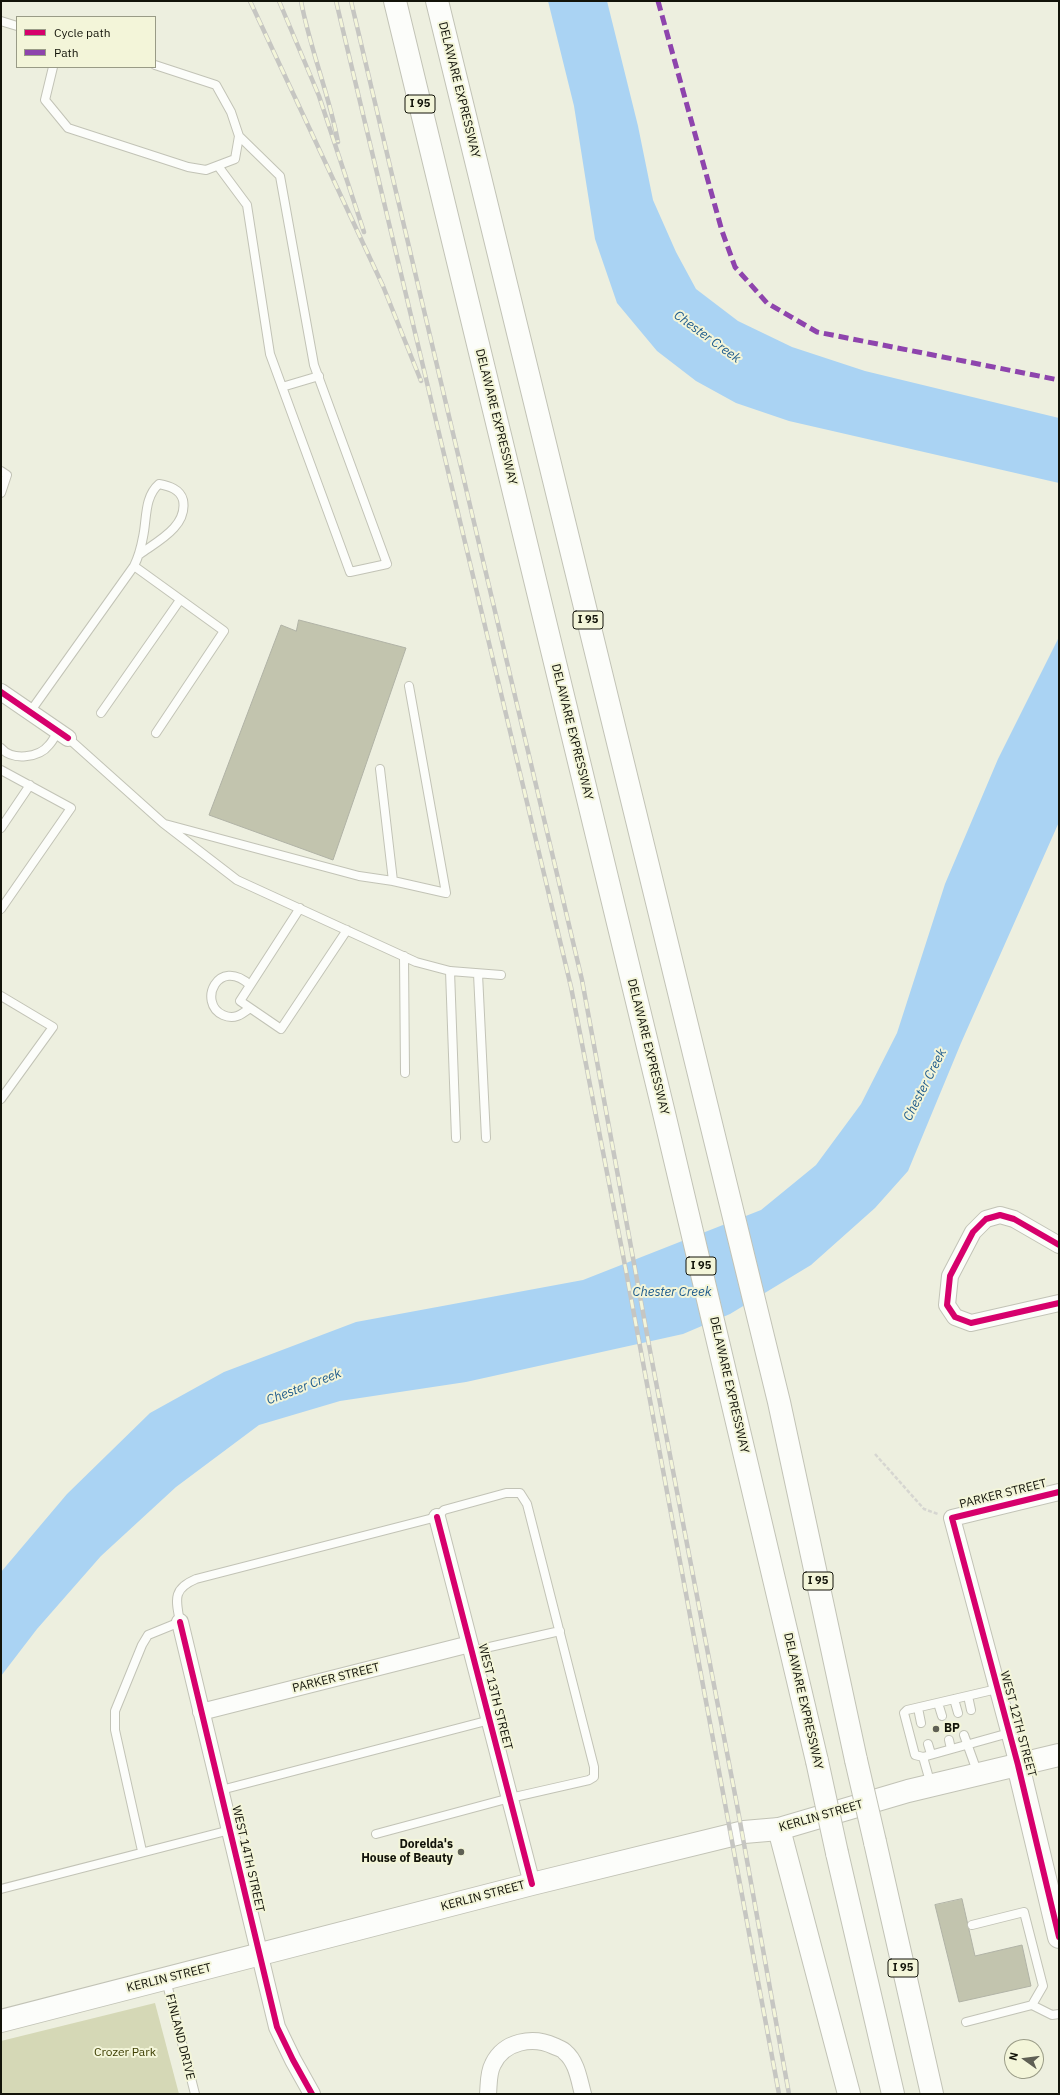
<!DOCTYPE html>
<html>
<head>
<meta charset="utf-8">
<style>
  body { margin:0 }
  #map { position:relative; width:1060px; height:2095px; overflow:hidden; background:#edefdf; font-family:"IBM Plex Sans",sans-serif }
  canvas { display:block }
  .frame { position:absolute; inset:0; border:2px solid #121309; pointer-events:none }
  .legend { position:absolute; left:16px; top:16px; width:140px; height:52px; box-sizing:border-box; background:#f3f5d9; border:1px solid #999b86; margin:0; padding:5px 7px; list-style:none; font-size:12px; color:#121309 }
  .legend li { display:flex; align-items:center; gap:8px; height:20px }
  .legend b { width:20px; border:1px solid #999b86 }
  .north { position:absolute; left:1004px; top:2039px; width:40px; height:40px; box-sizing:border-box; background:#f3f5d9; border:1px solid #999b86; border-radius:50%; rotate:284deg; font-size:11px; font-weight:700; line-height:16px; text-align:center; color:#121309 }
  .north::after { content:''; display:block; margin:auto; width:14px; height:18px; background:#5f6054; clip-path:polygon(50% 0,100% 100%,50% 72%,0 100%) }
</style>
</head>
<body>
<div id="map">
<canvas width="1060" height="2095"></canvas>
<div class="frame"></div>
<ul class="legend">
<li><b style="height:5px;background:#d6006c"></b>Cycle path</li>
<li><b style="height:5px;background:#8e44ad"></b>Path</li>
</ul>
<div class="north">N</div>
</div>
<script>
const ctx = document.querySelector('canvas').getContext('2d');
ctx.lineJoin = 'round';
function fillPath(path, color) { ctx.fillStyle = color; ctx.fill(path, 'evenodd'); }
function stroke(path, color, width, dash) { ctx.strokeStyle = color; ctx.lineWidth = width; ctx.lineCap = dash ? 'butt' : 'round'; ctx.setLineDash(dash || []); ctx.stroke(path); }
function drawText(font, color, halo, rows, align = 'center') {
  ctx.font = font + ' "IBM Plex Sans",sans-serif'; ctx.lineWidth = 4; ctx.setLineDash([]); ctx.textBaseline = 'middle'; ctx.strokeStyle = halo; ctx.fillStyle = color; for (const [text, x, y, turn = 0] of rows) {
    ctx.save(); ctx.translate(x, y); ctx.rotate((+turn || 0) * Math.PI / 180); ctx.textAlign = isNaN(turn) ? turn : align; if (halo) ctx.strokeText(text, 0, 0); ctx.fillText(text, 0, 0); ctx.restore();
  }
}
fillPath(new Path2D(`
  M155 2003 179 2094H1V2041Z`), '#d5d8b6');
fillPath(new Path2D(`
  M548 1H607L638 126 653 200 676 252 696 289 738 321 792 347 865 371 1059 418V483L789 421 736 403 696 381 657 351 617 303 595 239 574 106Z
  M1059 637V822L961 1043 908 1171 875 1208 811 1265 730 1314 683 1334 466 1382 340 1401 259 1425 176 1487 101 1556 37 1629 1 1676V1572L67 1494 150 1413 224 1372 356 1322 583 1280 761 1210 816 1165 861 1104 897 1033 945 884 998 759Z`), '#aad3f3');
const building = new Path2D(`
  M299 620 406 648 333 860 209 815 281 625 296 631Z
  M962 1899 975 1956 1022 1945 1031 1986 959 2002 935 1905Z`);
fillPath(building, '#c2c4ae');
stroke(building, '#b0b2a5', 1);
const lane = new Path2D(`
  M1 21 17 26
  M155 65 216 85 231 112 239 136 280 176 314 365 387 564 350 572 270 354 247 205 218 166
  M53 67 45 100 68 128 188 167 206 170 235 159 239 136
  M282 387 319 376
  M1 471 7 475 1 493
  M134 566C139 556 141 548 143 537 147 519 144 497 159 484 169 486 180 489 183 500 188 526 158 541 140 554
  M30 712 134 566 224 631 156 733
  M101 713 180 600
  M68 738 163 823 237 880 416 962 450 971 501 975
  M1 748C12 761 39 758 49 745 53 741 55 736 58 731
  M380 769 393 881
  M1 770 71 808 1 909
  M165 824 359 876 393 881 446 893 409 686
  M1 828 30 785
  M300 908 240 1001 281 1029 347 930
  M404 956 405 1073
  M450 971 456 1138
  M478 974 486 1138
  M250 985C218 956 197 1003 223 1015 234 1020 241 1015 250 1008
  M1 996 53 1027 1 1099
  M472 1651 560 1631
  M968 1696 971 1710
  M954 1699 958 1713
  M938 1703 942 1716
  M918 1708 921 1723
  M964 1735 978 1774
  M949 1740 951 1749
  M928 1744 931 1754
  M923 1757 1009 1733
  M931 1785 923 1757 915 1755 904 1713 907 1710 997 1689
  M221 1790 490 1720
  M142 1851 115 1730V1711L142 1645 148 1635 180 1622C176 1600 172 1589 196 1579L437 1517 444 1510 506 1493H520L527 1504 594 1767V1777L589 1780 510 1798 376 1834
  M1 1889 230 1830
  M972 1925 1024 1912 1043 1986 1032 2005
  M166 1980 195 2094
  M966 2022 1032 2005 1052 2015 1059 2014`);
const street = new Path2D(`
  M1 692 68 738
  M1059 1245 1014 1219 1000 1215 986 1219 973 1232 950 1276 947 1305 955 1317 971 1323 1059 1303
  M437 1517 532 1884
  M180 1622 277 2027 293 2060 312 2094
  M201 1712 470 1644
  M1018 1765 952 1518 1059 1492
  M488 2094C489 2084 488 2073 493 2064 504 2041 533 2036 554 2046 558 2048 563 2049 565 2052 577 2062 579 2080 583 2094`);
const secondary = new Path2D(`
  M1018 1765 1059 1937
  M1 2021 532 1884 744 1832 779 1829 908 1791 1059 1755`);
const highway = new Path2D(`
  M395 1 663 1109 817 1761
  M437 1 779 1402 856 1760
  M779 1829 849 2094
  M875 1842 932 2094
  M837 1853 893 2094`);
stroke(lane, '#c2c3b6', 10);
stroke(street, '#c2c3b6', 18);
stroke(secondary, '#c2c3b6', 24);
stroke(highway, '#c2c3b6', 24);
stroke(new Path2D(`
  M875 1454 924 1509 938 1514`), '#d6d6d1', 2.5, [4, 2]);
stroke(lane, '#fcfdfa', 8);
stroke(street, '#fcfdfa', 16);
stroke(secondary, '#fcfdfa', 22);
stroke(highway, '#fcfdfa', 22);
const rail = new Path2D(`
  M250 1 383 286 421 381
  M279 1 319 96 364 232
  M301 1C310 49 329 94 338 142
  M336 1 571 987 623 1255 779 2094
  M351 1 582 980 651 1356 737 1805 789 2094`);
stroke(rail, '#c6c6c2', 4.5);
stroke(rail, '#f3f5d9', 3, [9]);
const highwayBridge = new Path2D(`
  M856 1760 875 1842
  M817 1761 837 1853`);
stroke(highwayBridge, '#c2c3b6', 24, []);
stroke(highwayBridge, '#fcfdfa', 22);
stroke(new Path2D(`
  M658 1 722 231 735 267 767 303 817 332 1059 380`), '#8e44ad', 5, [10, 5]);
stroke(new Path2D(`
  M1 692 68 738
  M1059 1245 1014 1219 1000 1215 986 1219 973 1232 950 1276 947 1305 955 1317 971 1323 1059 1303
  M1059 1492 952 1518 1018 1765 1059 1937
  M437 1517 532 1884
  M180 1622 277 2027 293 2060 312 2094`), '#d6006c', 6);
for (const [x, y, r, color] of [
  [936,1729,4,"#5f6054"],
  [461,1852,4,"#5f6054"]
]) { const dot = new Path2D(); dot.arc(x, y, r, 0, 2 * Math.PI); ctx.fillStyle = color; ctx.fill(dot); stroke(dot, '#f3f5d9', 1.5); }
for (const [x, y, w] of [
  [420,104,30],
  [588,620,30],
  [701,1266,30],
  [818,1581,30],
  [903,1968,30]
]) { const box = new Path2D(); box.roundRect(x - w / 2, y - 9, w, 18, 3); ctx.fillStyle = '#f3f5d9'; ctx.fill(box); stroke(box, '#121309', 1); }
drawText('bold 11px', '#121309', null, [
  ["I 95",420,104],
  ["I 95",588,620],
  ["I 95",701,1266],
  ["I 95",818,1581],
  ["I 95",903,1968]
]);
drawText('12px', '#121309', '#f3f5d9', [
  ["DELAWARE EXPRESSWAY",459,90,76],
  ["DELAWARE EXPRESSWAY",496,417,76],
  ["DELAWARE EXPRESSWAY",572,732,76],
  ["DELAWARE EXPRESSWAY",648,1047,76],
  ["DELAWARE EXPRESSWAY",729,1385,77],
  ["PARKER STREET",1003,1494,-14],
  ["PARKER STREET",336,1678,-14],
  ["WEST 13TH STREET",495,1697,76],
  ["DELAWARE EXPRESSWAY",803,1701,77],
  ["WEST 12TH STREET",1018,1724,75],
  ["KERLIN STREET",821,1816,-16],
  ["WEST 14TH STREET",248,1859,77],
  ["KERLIN STREET",483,1896,-15],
  ["KERLIN STREET",169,1978,-14],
  ["FINLAND DRIVE",180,2037,76]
]);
drawText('bold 12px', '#121309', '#f3f5d9', [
  ["BP",944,1729],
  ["Dorelda's",453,1845,"right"],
  ["House of Beauty",453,1859,"right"]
], 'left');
drawText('12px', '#3d3e02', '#f3f5d9', [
  ["Crozer Park",125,2053]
]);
drawText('italic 13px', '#1e5b8c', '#f3f5d9', [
  ["Chester Creek",707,337,36],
  ["Chester Creek",925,1085,-63],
  ["Chester Creek",672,1292],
  ["Chester Creek",304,1387,-21]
]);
</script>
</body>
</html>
